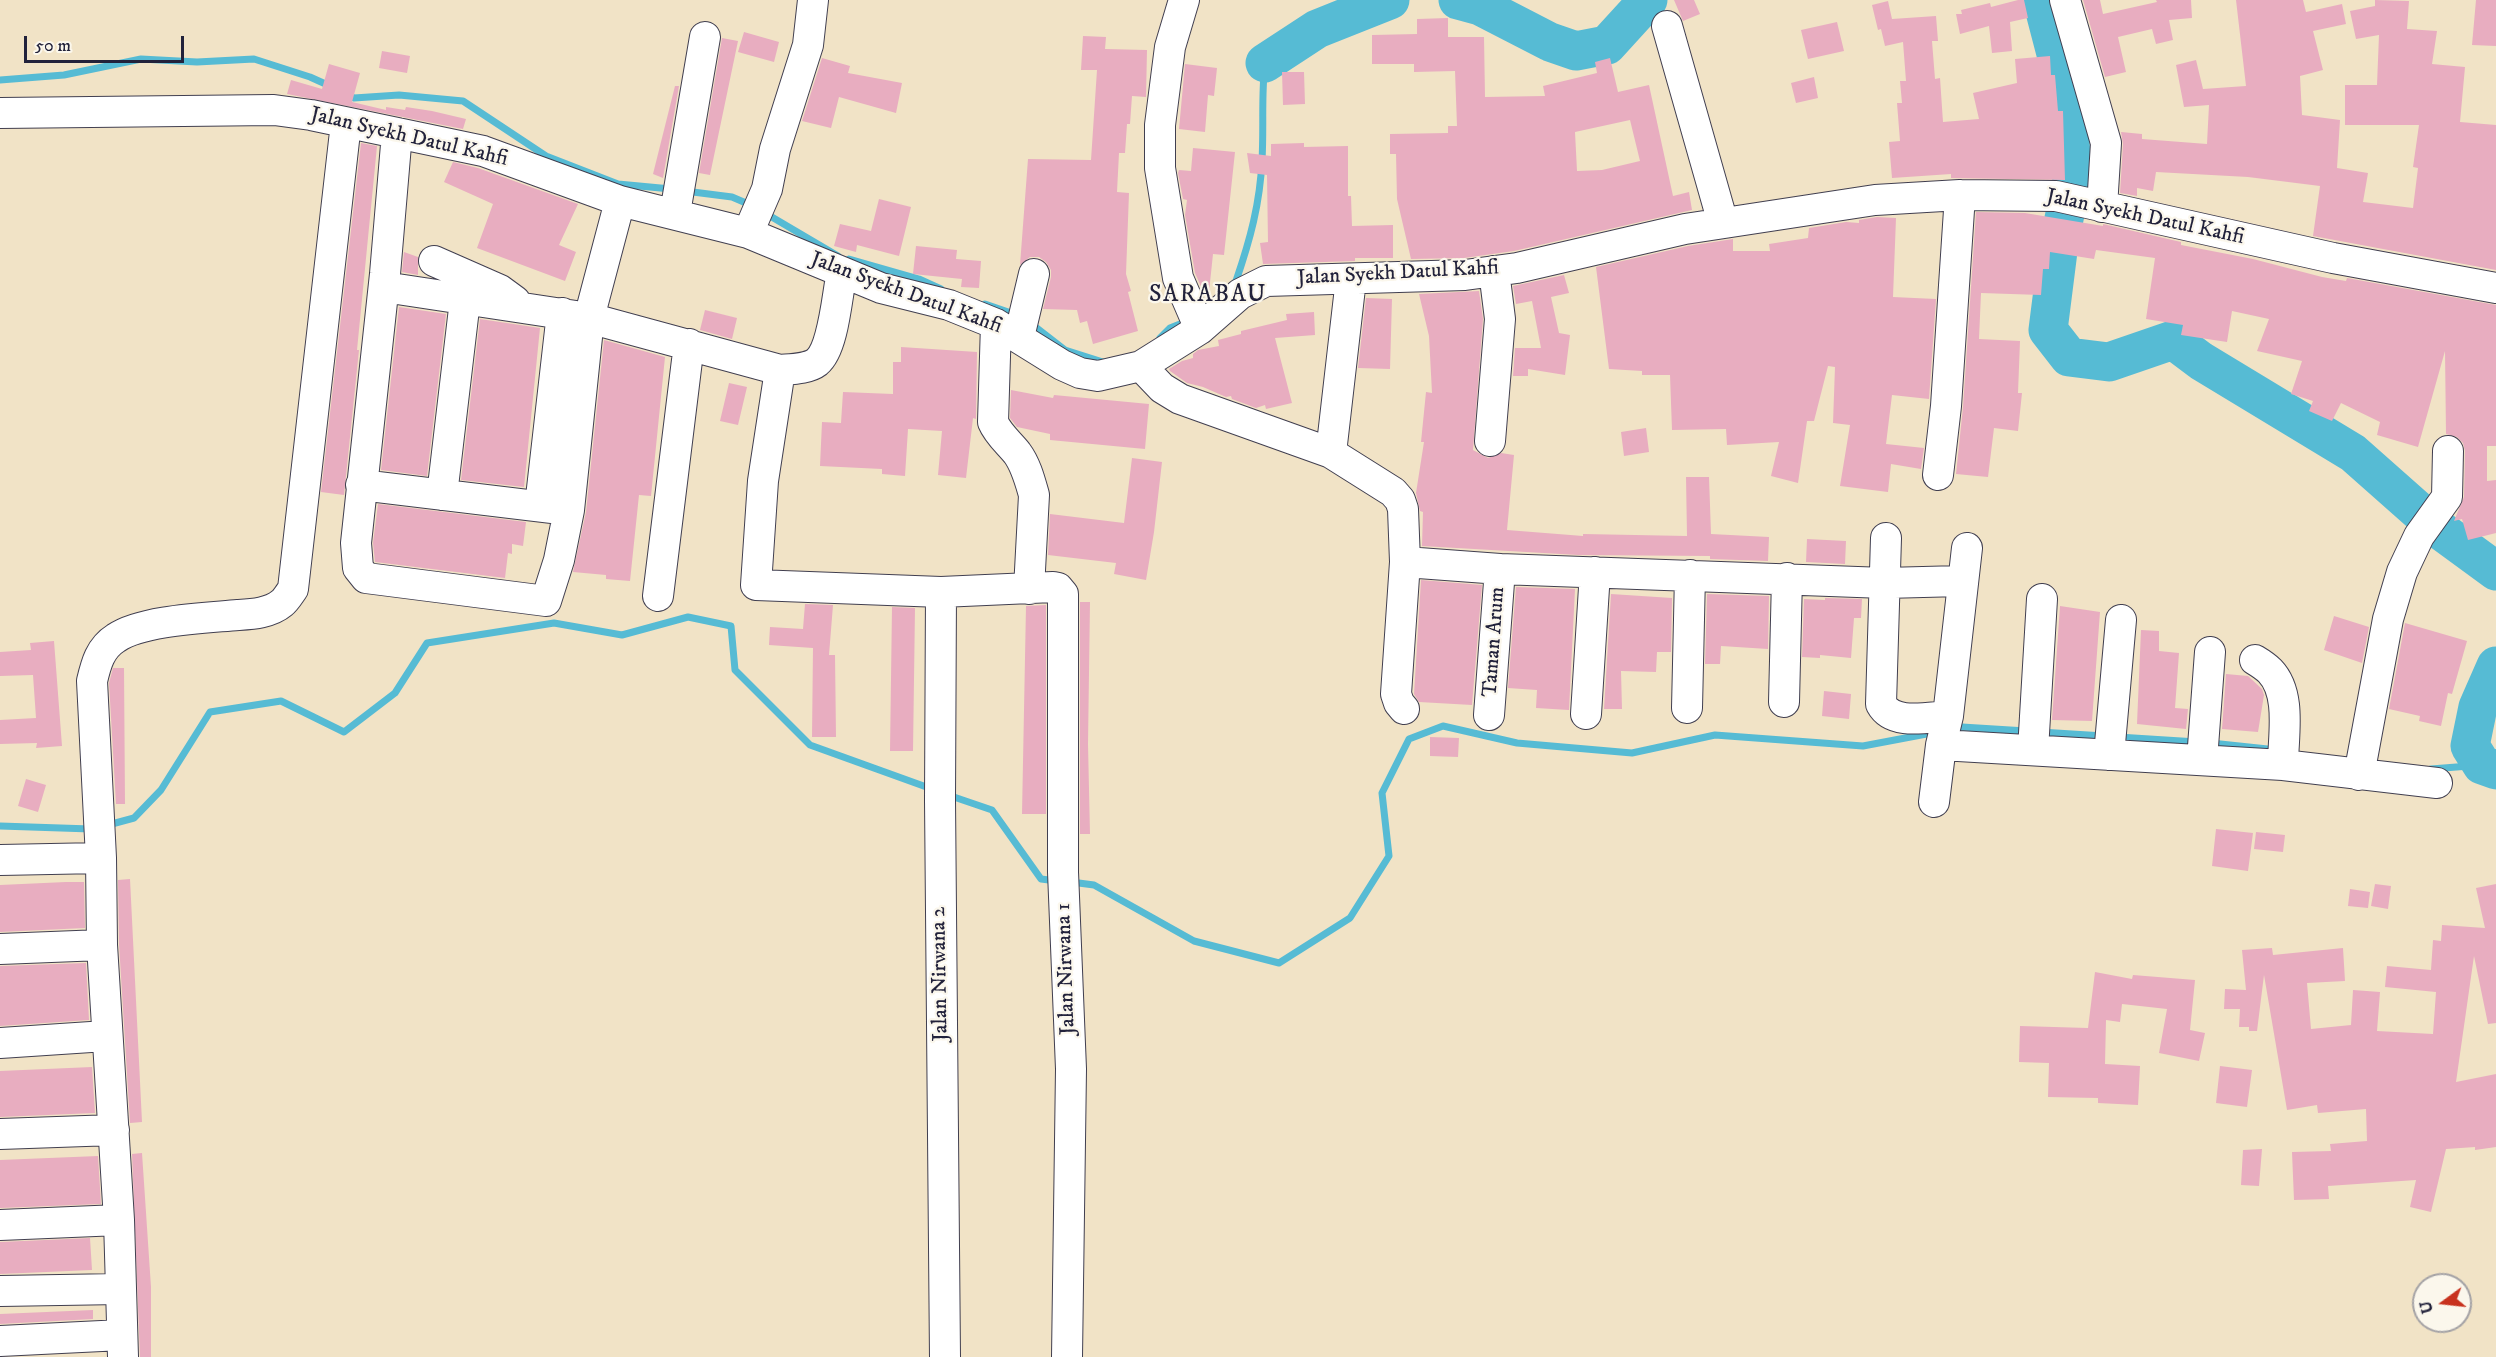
<!DOCTYPE html>
<html>
<head>
<meta charset="utf-8">
<style>
  body { margin:0 }
  #map { position:relative; width:2496px; height:1357px; overflow:hidden; background:#f1e3c6; font-family:"IM FELL DW Pica",serif }
  canvas { display:block }
  .north { position:absolute; left:2412px; top:1273px; width:60px; height:60px; box-sizing:border-box; background:#fbf7ec; border:2px solid #a4a2a5; border-radius:50%; rotate:255deg; font-size:16px; font-weight:700; line-height:24px; text-align:center; color:#22223b }
  .north::after { content:''; display:block; margin:auto; width:21px; height:27px; background:#c8321e; clip-path:polygon(50% 0,100% 100%,50% 72%,0 100%) }
  .scale { position:absolute; left:24px; top:36px; width:160px; height:27px; box-sizing:border-box; border:3px solid #22223b; border-top:0; padding-left:8px; font-size:18px; line-height:21px; white-space:nowrap; color:#22223b; -webkit-text-stroke:4px #fbf7ec; paint-order:stroke }
</style>
</head>
<body>
<div id="map">
<canvas width="2496" height="1357"></canvas>
<div class="north">U</div>
<div class="scale">50 m</div>
</div>
<script>
const ctx = document.querySelector('canvas').getContext('2d');
ctx.lineJoin = 'round';
function stroke(path, color, width, dash) { ctx.strokeStyle = color; ctx.lineWidth = width; ctx.lineCap = dash ? 'butt' : 'round'; ctx.setLineDash(dash || []); ctx.stroke(path); }
function fillPath(path, color) { ctx.fillStyle = color; ctx.fill(path, 'evenodd'); }
function drawText(font, color, halo, rows, align = 'center') {
  ctx.font = font + ' "IM FELL DW Pica",serif'; ctx.lineWidth = 4.5; ctx.setLineDash([]); ctx.textBaseline = 'middle'; ctx.strokeStyle = halo; ctx.fillStyle = color; for (const [text, x, y, turn = 0] of rows) {
    ctx.save(); ctx.translate(x, y); ctx.rotate((+turn || 0) * Math.PI / 180); ctx.textAlign = isNaN(turn) ? turn : align; if (halo) ctx.strokeText(text, 0, 0); ctx.fillText(text, 0, 0); ctx.restore();
  }
}
stroke(new Path2D(`
  M0 80 64 75 141 59 197 62 254 59 310 77 330 86
  M345 94 354 98 399 95 463 101 546 156 618 184 671 189
  M685 191 732 197 753 206
  M765 213 838 256
  M849 259 919 279 941 289
  M1232 286 1236 281C1250 240 1260 204 1262 160 1264 127 1261 96 1265 63
  M985 304 1017 315
  M1029 322 1065 350 1106 363
  M1160 338 1170 328 1185 322
  M1953 729 1962 727 2026 731
  M2040 732 2104 736
  M2118 737 2197 742
  M2211 743 2277 750
  M2431 769 2482 765
  M948 795 992 810 1041 879 1057 881
  M108 825 134 818 161 790 210 712 281 701 344 732 395 693 427 643 554 623 622 635 688 617 731 626 735 670 810 745 932 789
  M0 826 91 829
  M1071 882 1094 885 1194 941 1279 963 1350 918 1389 856 1382 793 1409 739 1443 726 1517 743 1632 753 1715 735 1863 746 1937 732`), '#56bbd4', 7);
stroke(new Path2D(`
  M1458 0 1480 6 1550 42 1576 51 1607 45 1648 0
  M2042 0 2065 88 2073 175 2059 243 2048 330 2069 357 2109 362 2173 340 2201 361 2353 453 2440 530 2496 571
  M1265 63 1317 29 1390 0
  M2496 666 2478 707 2470 746 2482 765 2496 770`), '#56bbd4', 39);
fillPath(new Path2D(`
  M1674 0H1694L1700 14 1683 21Z
  M2018 0H2024L2028 18 2010 22 2012 51 1992 53 1989 26 1960 34 1956 14H1962L1961 10 1990 3 1991 7Z
  M2083 0H2100L2103 14 2157 2 2156 0H2191L2192 18 2169 20 2173 40 2156 44 2152 29 2118 37 2126 72 2105 77Z
  M2236 0H2303L2306 12 2342 4 2346 24 2313 31 2323 70 2300 76 2302 115 2340 120 2337 168 2368 173 2363 202 2413 208 2418 168 2413 167 2419 125H2345V85H2377L2379 35 2356 39 2350 11 2375 6V0L2409 1 2407 29 2437 31 2432 64 2465 67 2460 122 2496 125V270L2313 236 2320 186 2248 177 2156 172 2153 191 2137 188V196L2120 193 2123 144 2121 132 2142 134V139L2207 144 2209 105 2184 107 2176 65 2196 60 2203 89 2246 86Z
  M2476 0H2496V46L2472 45Z
  M1888 1 1892 19 1936 16 1938 41H1932L1935 79 1940 78 1943 122 1979 119 1973 93 2017 83 2015 59 2050 56 2051 75H2055L2058 111H2063L2065 180 1951 178V174L1892 178 1889 142 1900 141 1897 103H1902L1900 81H1906L1903 42 1885 46 1881 29 1878 30 1872 5Z
  M1448 18V37H1484L1485 97 1545 96 1543 86 1597 73 1595 62 1610 58 1618 92 1649 85 1673 196 1689 192 1692 210 1514 251 1464 258 1411 259 1397 199 1396 154H1390V134L1448 133V126H1457L1455 71 1414 72V64H1372V35L1417 34V19ZM1630 120 1640 161 1602 170 1577 171 1575 132Z
  M1837 22 1844 51 1808 59 1801 30Z
  M744 32 779 42 774 62 738 52Z
  M1083 36 1106 37 1105 49 1147 50 1146 97 1132 96 1130 124H1127L1125 153H1119L1117 192 1129 193 1126 274 1131 291 1128 292 1138 331 1093 344 1087 321 1080 323 1077 310 1043 309 1051 277V270L1046 262 1039 257H1030L1020 265 1028 159 1091 160 1097 70H1081Z
  M722 38 738 41 710 175 699 173Z
  M382 51 410 56 407 73 379 68Z
  M822 58 850 66 848 73 902 83 896 113 839 97 831 128 802 121Z
  M329 64 360 73 352 102 386 110V107L405 110 406 107 432 111 466 119 463 129 287 94 291 80 322 89Z
  M1185 64 1217 68 1214 96 1208 95 1205 132 1179 129Z
  M1282 72H1304L1305 104 1283 105Z
  M1814 77 1818 98 1796 103 1791 83Z
  M675 86H679L663 178 653 174Z
  M361 143 377 146 357 350H359L344 495 321 492Z
  M1304 143V147L1348 146V196H1351L1352 226 1393 225V258H1355V261L1263 264 1260 243 1268 242 1267 175 1250 173 1247 153 1271 156V144Z
  M1193 148 1235 152 1224 255 1213 254 1209 292 1203 291 1195 273 1185 215 1187 200 1183 199 1178 173 1179 170 1191 171Z
  M453 162 478 168 578 204 559 245 576 252 565 281 477 248 493 204 444 182Z
  M879 199 911 207 899 256 857 245 856 252 834 246 840 224 871 231Z
  M1976 212 2025 213 2103 226V224L2181 242V245L2253 259 2322 277 2346 281 2347 278 2496 305V446H2487V481L2496 480V533L2468 540 2462 519 2454 521 2464 497 2465 451 2463 443 2457 437 2446 434 2445 351 2418 447 2377 435 2380 422 2341 403 2332 421 2309 411 2313 401 2291 394 2302 361 2257 351 2269 319 2232 311 2227 342 2181 335 2183 325 2146 319 2155 258 2096 250 2094 259 2050 252 2049 269H2043L2041 295 1981 293 1979 339 2020 341 2018 393H2022L2018 431 1994 428 1988 477 1956 474 1963 407Z
  M1877 217 1896 218 1893 297 1936 299 1929 399 1892 395 1886 444 1924 448 1921 469 1891 464 1888 492 1840 486 1850 425 1833 423 1835 367 1828 366 1814 421H1807L1798 483 1771 476 1779 442 1727 445 1726 429 1672 430 1670 375H1642V371L1609 369 1596 267 1688 246 1733 239V251H1770L1769 244 1808 238 1809 228 1846 222 1859 223V220Z
  M916 246 957 250 956 259 981 261 979 288 961 287 962 279 913 274Z
  M404 252 418 257V275L402 272Z
  M1564 275 1569 293 1551 297 1559 333 1570 335 1565 375 1528 369V376H1513L1515 348H1541L1532 301 1516 304 1513 286Z
  M1479 291 1483 319 1473 450 1488 458 1501 453 1514 455 1507 530 1583 536V534L1687 536 1686 477H1709L1711 534 1769 537 1768 561 1710 559V556L1578 555 1422 546 1423 512 1420 511 1416 493 1424 442H1421L1426 392 1432 393 1429 336 1419 294Z
  M1366 298 1392 299 1390 369 1358 368Z
  M399 307 446 314 427 476 381 470Z
  M705 310 737 318 732 339 700 330Z
  M1314 312 1315 335 1275 338 1292 403 1266 409 1265 405 1256 408 1232 399 1231 396 1226 397 1203 387 1187 383 1170 371 1169 369 1182 361 1193 358V354L1198 350 1219 346 1218 340 1241 334V331L1287 320 1286 314Z
  M480 319 540 328 524 487 461 480Z
  M604 340 665 357 651 496 639 495 630 581 606 579V575L573 572 586 512Z
  M901 347 977 352 976 419 973 418 966 478 938 475 942 431 908 429 905 476 882 474V469L820 466 822 422 841 423 843 392 893 394V362H901Z
  M729 383 747 387 738 425 720 421Z
  M1011 390 1053 398 1054 395 1149 404 1145 449 1050 440V434L1017 427 1010 418Z
  M1646 428 1649 452 1624 456 1621 432Z
  M1132 458 1162 462 1154 532 1146 580 1114 574 1116 563 1048 555 1050 514 1124 523Z
  M378 504 526 522 523 546 512 544V554L508 553 505 578 375 562 373 543Z
  M1807 539 1846 541 1845 564 1806 562Z
  M1421 580 1482 585 1472 705 1419 702 1414 694Z
  M1516 587 1575 589 1569 710 1536 708 1537 690 1508 688Z
  M1611 594 1672 598 1671 652H1657L1656 672 1621 671 1622 709H1604Z
  M1707 594 1769 596 1768 649 1721 646 1720 664H1705Z
  M1825 598 1862 599 1861 618H1854L1851 658 1820 655V658L1802 657 1804 599 1825 600Z
  M1080 602H1090L1088 744 1090 834H1080Z
  M805 604 833 605 829 655H835L836 737H812L813 648 769 645 770 627 803 629Z
  M1046 605V814H1022L1026 606Z
  M2060 606 2100 612 2092 721 2052 720Z
  M892 607 915 608 913 751H890Z
  M2334 616 2369 627 2362 663 2324 650Z
  M2405 623 2467 641 2452 694 2448 693 2441 726 2419 721 2420 716 2389 709Z
  M2141 630 2159 631V651L2179 653 2175 708 2188 709 2186 729 2137 724Z
  M54 641 62 746 36 748 37 743 0 744V720L36 718 33 675 0 676V652L31 650 30 643Z
  M113 668H124L125 804H116L109 683Z
  M2226 674 2248 676 2262 689 2264 695 2258 732 2222 729Z
  M1824 691 1851 694 1849 719 1822 716Z
  M1430 737 1459 738 1458 757 1430 756Z
  M26 779 46 785 38 812 18 806Z
  M2216 829 2253 833 2248 871 2212 866Z
  M2256 832 2285 835 2283 852 2254 849Z
  M130 879 142 1122 130 1123 119 944 118 880Z
  M66 882H84L85 928 0 932V885Z
  M2375 884 2391 886 2388 909 2371 906Z
  M2496 884V1023L2488 1024 2474 956 2456 1082 2496 1074V1147L2475 1150V1147L2446 1149 2431 1212 2410 1207 2416 1180 2328 1186 2329 1199 2294 1200 2292 1152 2331 1151 2330 1144 2367 1141 2366 1109 2318 1113 2317 1105 2287 1110 2264 975 2257 1031H2249V1027H2239L2240 1009H2224L2225 989 2246 990 2242 950 2272 948 2273 955 2343 948 2345 981 2307 983 2311 1029 2351 1025 2353 990 2380 992 2377 1031 2433 1034 2436 992 2385 987 2387 966 2431 970 2433 940 2441 941 2442 925 2485 928 2476 888Z
  M2350 889 2370 892 2368 908 2348 906Z
  M86 963 89 1020 0 1026V966Z
  M2095 972 2132 979 2133 975 2195 980 2190 1030 2205 1033 2199 1061 2159 1053 2167 1009 2122 1004 2120 1022 2106 1020 2105 1064 2140 1066 2138 1105 2098 1103V1098L2048 1097 2049 1063 2019 1062 2020 1026 2088 1028Z
  M2220 1066 2252 1070 2247 1107 2216 1103Z
  M92 1067 95 1113 0 1117V1071Z
  M2262 1149 2259 1186 2241 1185 2243 1150Z
  M142 1153 151 1287V1357H140L132 1154Z
  M98 1156 101 1204 0 1208V1160Z
  M90 1238 92 1270 0 1274V1242Z
  M93 1310V1319L0 1324V1314Z`), '#e8adc0');
const minor = new Path2D(`
  M1184 0 1170 47 1160 125V168L1178 278 1200 329
  M2065 0 2106 143 2102 207
  M1667 26 1723 223
  M0 113 274 110 311 115 483 151 620 201 748 233 881 288 949 305 996 324 1062 365 1080 373 1098 376 1141 366 1200 329 1240 294 1266 281 1465 275 1517 268 1685 229 1875 200 1960 195 2056 196 2333 258 2496 288
  M397 133 385 274 356 543 358 568 366 578 546 601 559 560 569 510 589 318 620 201
  M675 213 705 37
  M748 233 767 189 775 149 808 45 813 0
  M434 261 500 290 515 301
  M1351 279 1331 453 1393 492 1400 500 1403 509 1405 562 1396 694 1399 703 1404 709
  M384 287 589 318 780 370C791 369 808 369 817 362 834 348 837 294 842 272
  M996 324 993 422C998 434 1009 443 1017 453 1026 465 1030 481 1034 495L1029 589
  M1019 337 1034 274
  M1141 366 1162 388 1180 399 1331 453
  M780 370 763 481 756 585 941 592 1053 587 1058 588 1063 594V872L1071 1069 1067 1357
  M1490 441 1500 319 1494 271
  M1938 475 1946 406 1960 195
  M361 485 569 510
  M442 495 465 300
  M540 506 562 313
  M1886 538 1881 704C1893 726 1928 717 1948 716
  M1405 562 1500 569 1885 583 1961 581
  M941 592 940 800 945 1357
  M658 596 689 344
  M2255 660C2260 663 2266 667 2270 671 2292 694 2283 736 2283 765
  M1784 702 1787 578
  M1687 708 1690 575
  M1586 714 1595 572
  M1489 715 1500 569
  M1941 745 2283 765 2437 783
  M2033 750 2042 599
  M2109 755 2121 620
  M2202 760 2210 652
  M2359 775 2388 619 2402 572 2419 536 2447 497 2448 451
  M1934 802 1941 745 1948 716 1967 548
  M0 860 101 858
  M0 949 102 945
  M0 1043 106 1036
  M0 1134 114 1130
  M0 1225 119 1220
  M0 1291 120 1289
  M0 1341 122 1335
  M123 1357 119 1220 102 945 101 858 92 681C96 664 100 648 116 638 142 620 206 618 238 615 253 614 270 613 282 603 286 600 290 593 293 589L346 123`);
stroke(minor, '#413f50', 32);
stroke(minor, '#fff', 30);
drawText('21px', '#22223b', '#fbf7ec', [
  ["Jalan Syekh Datul Kahfi",409,138,13],
  ["Jalan Syekh Datul Kahfi",2145,218,12],
  ["Jalan Syekh Datul Kahfi",1398,274,-3],
  ["Jalan Syekh Datul Kahfi",906,294,20],
  ["Taman Arum",1495,642,-86],
  ["Jalan Nirwana 1",1067,969,-92],
  ["Jalan Nirwana 2",941,974,-91]
]);
ctx.letterSpacing = '1.5px';
drawText('24px', '#22223b', '#fbf7ec', [
  ["SARABAU",1208,296]
]);
ctx.letterSpacing = '0px';
</script>
</body>
</html>
